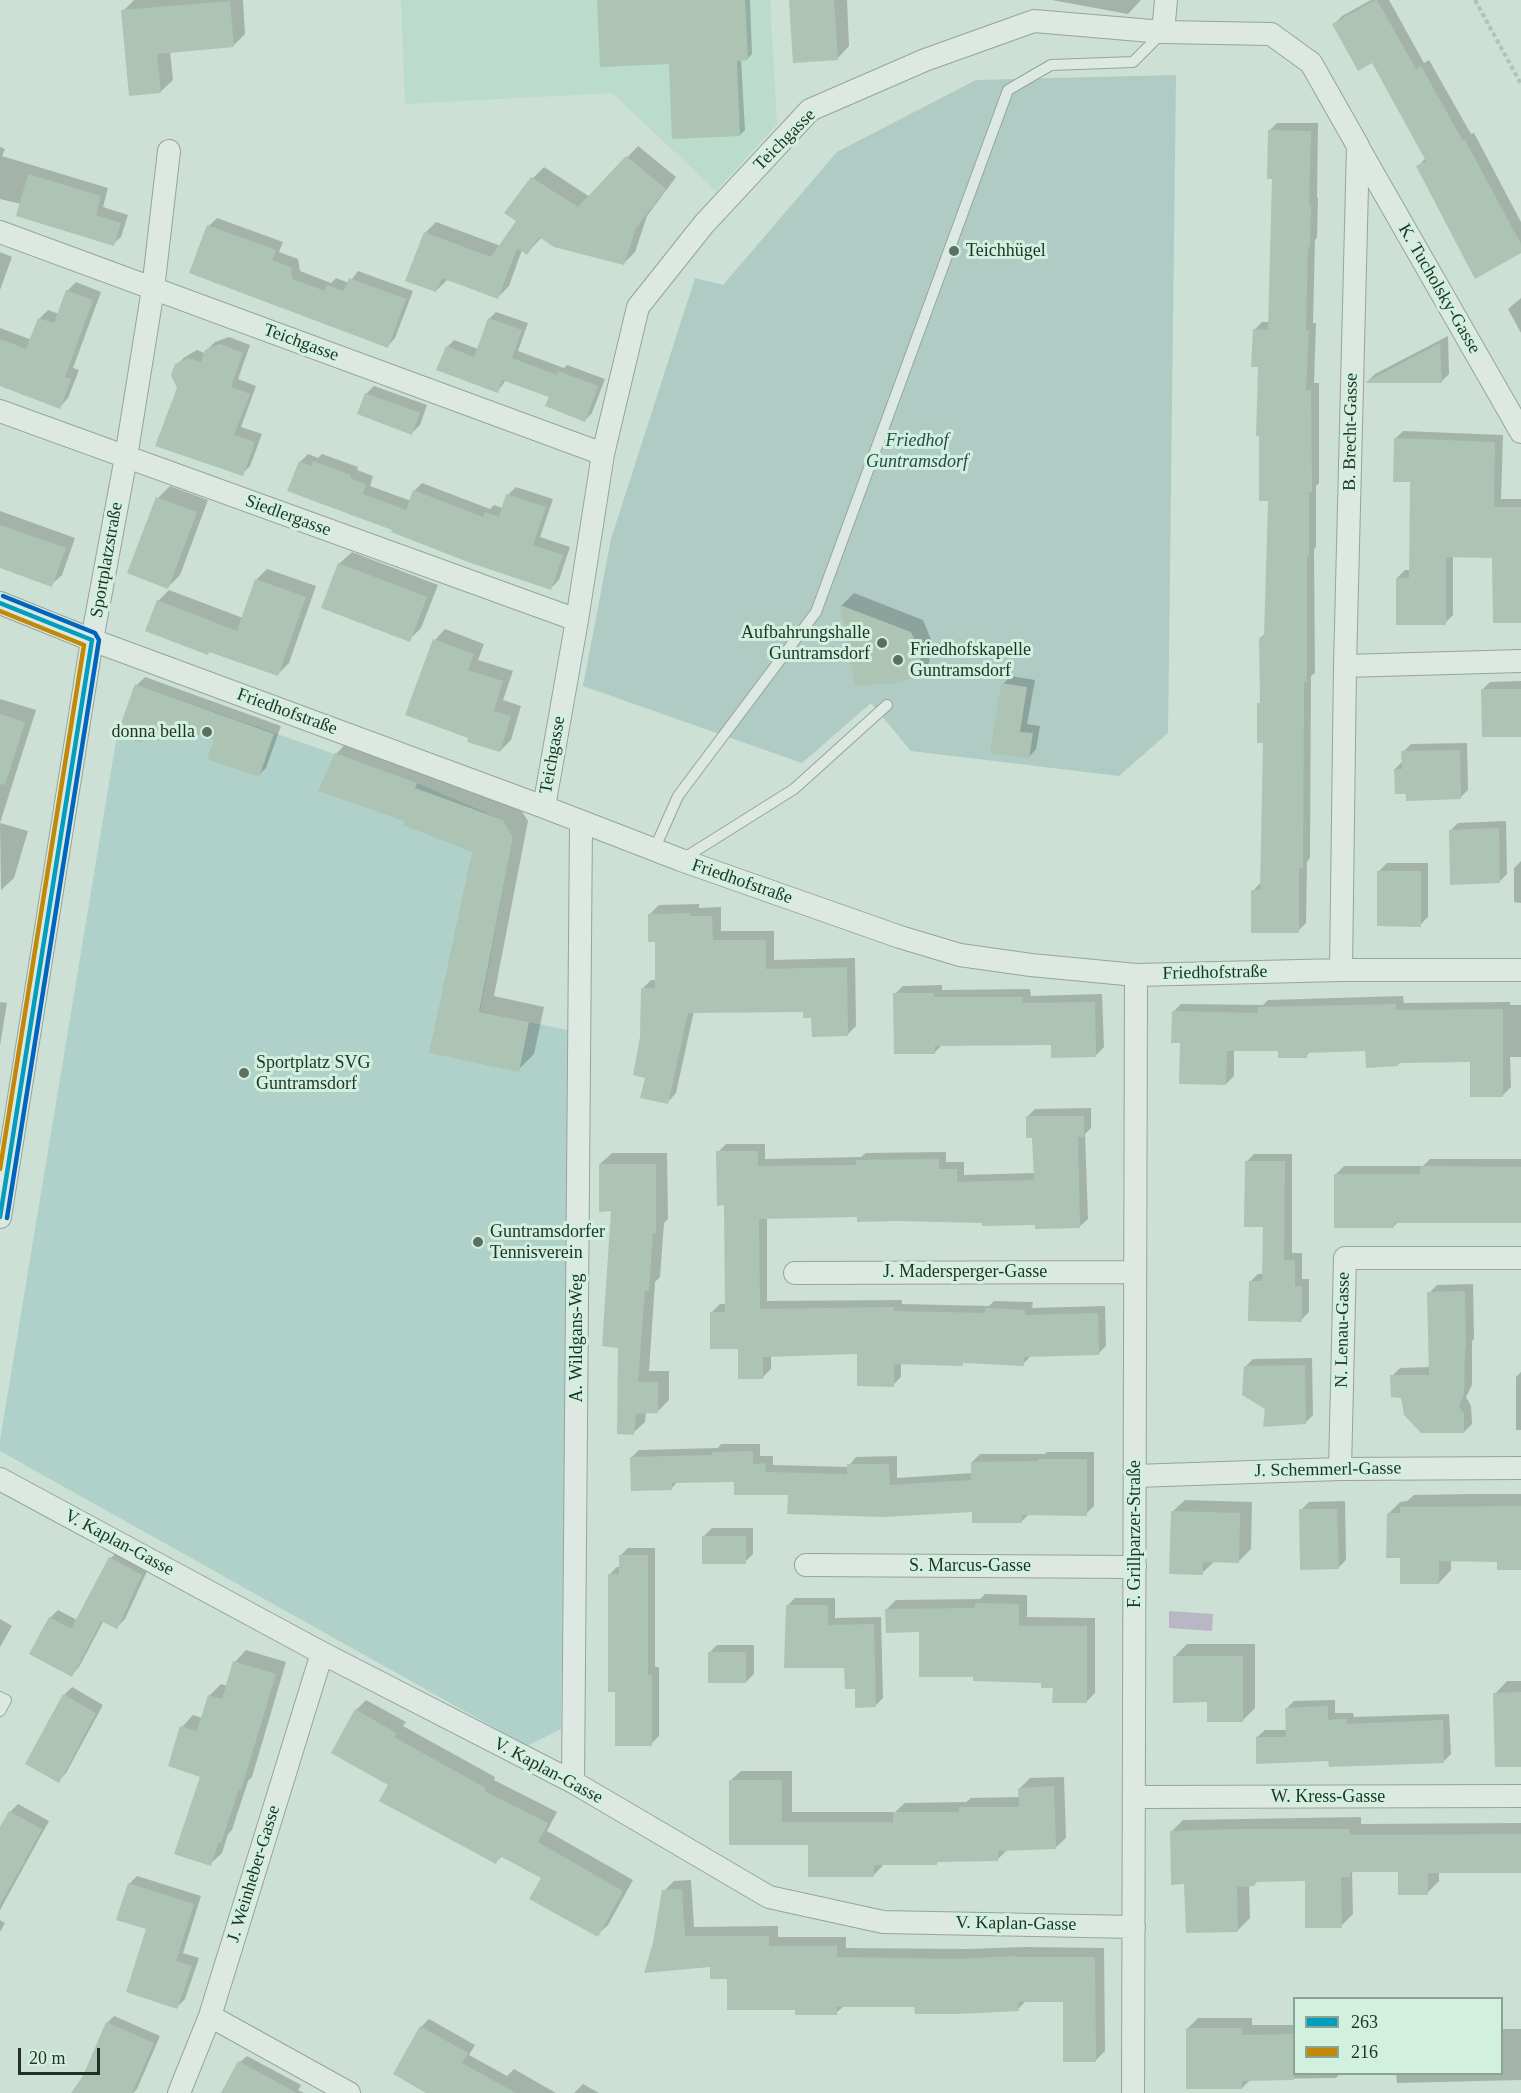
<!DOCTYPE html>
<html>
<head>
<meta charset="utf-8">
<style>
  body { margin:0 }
  #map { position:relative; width:1521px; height:2093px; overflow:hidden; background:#cce0d5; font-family:"Times New Roman",serif }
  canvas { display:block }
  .legend { position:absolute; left:1293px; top:1997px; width:210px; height:78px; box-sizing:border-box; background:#d2f0e0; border:2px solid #8aa494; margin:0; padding:8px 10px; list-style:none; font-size:18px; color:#1f3223 }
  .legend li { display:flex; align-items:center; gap:12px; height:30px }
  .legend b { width:30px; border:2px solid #8aa494 }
  .scale { position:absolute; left:18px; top:2048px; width:82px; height:27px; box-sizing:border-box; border:3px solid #1f3223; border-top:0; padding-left:8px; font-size:18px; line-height:21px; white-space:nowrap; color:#1f3223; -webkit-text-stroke:4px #d2f0e0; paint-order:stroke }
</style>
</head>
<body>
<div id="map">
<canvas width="1521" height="2093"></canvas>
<ul class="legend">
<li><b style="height:8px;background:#039dbd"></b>263</li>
<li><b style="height:8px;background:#c18909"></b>216</li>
</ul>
<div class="scale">20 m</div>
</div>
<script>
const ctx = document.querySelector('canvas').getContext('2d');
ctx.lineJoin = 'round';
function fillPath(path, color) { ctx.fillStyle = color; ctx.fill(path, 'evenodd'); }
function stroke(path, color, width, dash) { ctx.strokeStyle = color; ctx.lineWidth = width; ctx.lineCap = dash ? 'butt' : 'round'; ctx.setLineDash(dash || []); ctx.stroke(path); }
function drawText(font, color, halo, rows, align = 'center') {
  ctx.font = font + ' "Times New Roman",serif'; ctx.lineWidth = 6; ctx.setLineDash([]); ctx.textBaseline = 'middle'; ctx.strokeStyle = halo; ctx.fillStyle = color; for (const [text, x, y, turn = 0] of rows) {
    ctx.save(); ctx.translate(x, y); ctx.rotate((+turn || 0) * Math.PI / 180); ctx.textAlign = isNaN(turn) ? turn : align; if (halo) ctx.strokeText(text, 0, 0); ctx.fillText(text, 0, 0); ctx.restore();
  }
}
fillPath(new Path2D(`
  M401 0H770L777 124 716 191 612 93 405 104Z`), '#bbdbcd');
fillPath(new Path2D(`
  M135 684 417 783 503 820 513 837 480 1012 568 1030 569 1093 561 1729 527 1746 0 1451V1440L117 735Z`), '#b0d1c9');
fillPath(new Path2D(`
  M1176 75 1168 733 1119 776 911 751 871 703 802 763 583 686 611 539 695 278 723 285 837 152 976 80Z`), '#afcbc4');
fillPath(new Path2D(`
  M1169 1611 1213 1614 1212 1631 1169 1628Z`), '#b8b7c3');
fillPath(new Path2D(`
  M134 0H243L245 34 233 46 170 51 173 80 160 92 123 11Z
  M598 0H750L752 54 747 59H741L745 130 740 135 670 63Z
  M791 0H847L849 46 837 59Z
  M1052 0H1141L1128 14Z
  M1371 0H1389L1424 63 1429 60 1471 134 1474 133 1521 222V252L1418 166 1426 158 1372 61 1334 24 1342 16Z
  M1277 123H1318L1317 198H1318L1317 238 1315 240 1313 323H1316L1314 383H1319V483L1316 486V547L1314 549 1315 673 1311 676 1310 858 1307 862 1306 923 1298 931 1253 891 1261 882 1265 742 1259 704 1261 702 1260 638 1266 633 1270 499 1259 365 1254 330 1262 322H1270L1273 177 1269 131Z
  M638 146 676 177 647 216 635 252 624 263 542 237 527 253 522 250 509 286 498 297 447 280 436 291 425 233 436 222 501 246 518 221 506 213 533 178 544 167 590 197Z
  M0 147 5 149 2 156 108 188 103 207 128 215 121 237 113 244 21 204 0 199Z
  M217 218 283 242 279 252 298 259 300 271 331 283 336 278 349 283 358 271 413 291 395 338 388 346 191 273 209 226Z
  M0 252 12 257 0 290Z
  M76 282 101 292 73 368 79 370 68 398 60 407 0 385V328L32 340 39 319 48 310 59 314 67 291Z
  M1521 298V333L1508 309Z
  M496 312 528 323 518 351 564 368 567 365 605 379 592 413 585 420 550 396 506 380 498 391 447 347 454 340 478 349 489 319Z
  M1448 336 1449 374 1441 382H1367L1375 374Z
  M229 337 250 345 238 379 256 386 241 427 262 434 250 466 242 474 179 388 176 365 185 357 197 350 204 353 215 342Z
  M374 386 427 405 420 425 412 433 366 394Z
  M1403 431 1503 435 1501 499H1521V621L1494 557 1453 556V615L1445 623 1397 578 1405 570H1411V481L1395 439Z
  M308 454 318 458 322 454 358 467 357 470 373 476 370 486 411 501 414 491 422 483 490 509 494 505 503 508 508 495 516 487 553 499 540 537 570 547 559 580 551 588 497 570 300 462Z
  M170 486 208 500 180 575 168 587 158 498Z
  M0 511 75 538 62 575 51 585 0 567Z
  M352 552 438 585 421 628 409 640 339 564Z
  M267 569 316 586 289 663 278 674 158 601 169 590 243 618 256 580Z
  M854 593 923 620 932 642 929 663 917 676 856 684 842 605Z
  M445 629 484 644 478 660 513 671 503 700 521 706 511 740 500 751 470 738 435 640Z
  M1011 676 1035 680 1027 724 1040 726 1036 749 1029 757 1003 684Z
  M145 677 281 726 266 768 258 776 216 740 165 722 141 741 137 685Z
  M1521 681V735L1482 690 1490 682Z
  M0 699 36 710 0 823Z
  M351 738 518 805 528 821 494 996 544 1007 534 1054 518 1070 431 1051 473 851 406 820 336 754Z
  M1467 743 1468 790 1460 798 1407 792 1395 769 1403 761V752L1411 744Z
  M1506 821 1507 874 1499 882 1450 831 1458 823Z
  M0 823 28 831 14 878 1 890Z
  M1521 861V903L1514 902V868Z
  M1387 863H1428V917L1420 925 1379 871Z
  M699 904V908L721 907V931H774V960L855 958 856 1026 847 1035 804 1010 694 1011 676 1093 667 1103 646 1077 642 1038V989L651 980H656V941L650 914 659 905Z
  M942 985V990L1030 989 1031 996 1102 994 1104 1047 1096 1055 1053 1043 942 1045 935 1052 895 994 903 986Z
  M1403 996 1404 1003 1510 1002V1005H1521V1057H1510L1511 1087 1503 1095 1471 1061 1401 1062 1397 1065 1367 1049 1311 1051 1306 1056 1279 1049 1234 1050V1076L1226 1084 1182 1042 1173 1012 1181 1004 1263 1005 1268 1000Z
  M0 1002 7 1003 0 1046Z
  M1091 1108V1128L1085 1134 1088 1219 1080 1226 858 1216 767 1217V1301L902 1300V1304L989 1306 994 1301 1033 1302 1032 1308 1105 1306 1106 1346 1098 1354 1031 1356 1023 1364 964 1362 901 1363V1377L893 1385 859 1352 771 1355V1369L763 1377 712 1312 720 1304H726L725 1204 718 1152 726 1144H765V1159L861 1157 866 1153 946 1152V1162H964V1175L1035 1173 1034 1136 1027 1117 1035 1109Z
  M612 1153H667L668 1219 664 1223 660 1277 655 1282 649 1371H669V1400L657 1412H646L645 1422 633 1433 619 1346 613 1210 600 1164Z
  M1254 1154H1292V1253H1302V1279H1309V1312L1301 1320 1250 1282 1258 1274H1264V1226L1246 1162Z
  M1430 1159H1521V1221L1398 1222 1394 1226 1336 1174 1344 1166H1423Z
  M1473 1284 1474 1339 1472 1341V1385L1466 1397 1471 1406 1472 1424 1464 1432 1403 1397 1392 1376 1400 1368 1431 1367 1429 1293 1437 1285Z
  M1312 1358 1313 1415 1305 1423 1266 1409 1245 1367 1253 1359Z
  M1521 1372V1430H1516V1377Z
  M721 1444H760V1456H773V1465L848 1467 856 1457 897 1456V1478L973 1473 972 1462 980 1454H1045L1047 1452H1094V1506L1086 1514H1029L1022 1521 973 1510 789 1493 735 1480 678 1481 671 1489 631 1458 639 1450 718 1448Z
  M1471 1494H1521V1569L1499 1560H1451V1570L1439 1583 1402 1556 1388 1514 1400 1502 1407 1501 1414 1495Z
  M1185 1500 1252 1502 1251 1549 1239 1561H1215L1202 1573 1172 1512Z
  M1345 1501 1346 1560 1338 1568 1301 1510 1309 1502Z
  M712 1528H753V1554L745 1562 704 1536Z
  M628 1548H655V1667H659V1736L651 1744 609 1575 617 1567H620V1556Z
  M119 1550 149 1567 125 1619 117 1627 104 1620 79 1667 72 1675 50 1618 58 1610 77 1620 111 1558Z
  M985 1594 1027 1595V1617L1095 1618V1693L1086 1702 1043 1681 975 1675 920 1631 887 1609 896 1600 980 1599Z
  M795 1598H835V1618L881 1617 883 1698 875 1706 846 1667 787 1606Z
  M0 1619 12 1626 0 1647Z
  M1187 1644H1255V1708L1243 1720 1208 1701 1174 1657Z
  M717 1645H754V1674L746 1682 709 1653Z
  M246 1650 286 1662 252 1777 248 1781 232 1830 228 1834 222 1853 210 1864 202 1776 182 1727 193 1715 202 1718 209 1696 221 1684 227 1686 235 1662Z
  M1507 1681H1521V1765L1495 1694Z
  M72 1687 103 1705 66 1773 58 1781 64 1695Z
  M366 1700 406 1722 403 1726 495 1777 494 1780 557 1812 547 1831 633 1880 608 1925 597 1935 543 1877 502 1856 496 1862 390 1784 356 1710Z
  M1335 1700V1713H1353L1354 1717 1449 1714 1451 1754 1443 1762 1257 1737 1265 1730H1287V1708L1294 1701Z
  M741 1771H792V1812H895L905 1803 966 1802 971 1798 1020 1797V1788L1030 1778 1064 1777 1066 1838 1055 1848 1008 1849 997 1860H940L937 1863 884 1864 874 1875 809 1843 731 1844 730 1781Z
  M18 1804 49 1821 0 1910V1830L10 1812Z
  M1361 1817V1824L1521 1823V1871H1439V1881L1427 1893 1399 1871H1355L1352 1873 1353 1914 1341 1926 1306 1880 1258 1881 1254 1885H1249L1250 1918 1238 1930 1186 1883 1172 1831 1183 1820Z
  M137 1876 201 1896 183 1953 199 1958 185 1999 177 2007 148 1928 129 1884Z
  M691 1880 694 1927 778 1926V1937H846V1948L968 1949 1025 1947 1104 1948 1105 2051 1095 2061 1064 2000 1026 2001 1018 2009 916 2005 844 2006 836 2013 797 2008 728 1977 711 1966 654 1943 664 1891 674 1881Z
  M0 1920 5 1923 0 1932Z
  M114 2016 160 2036 137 2089 133 2093H73L84 2076 107 2023Z
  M1198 2018H1252V2025H1294V2074H1340L1336 2078 1251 2079 1242 2088 1187 2029Z
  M429 2019 475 2045 469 2055 507 2076 514 2069 556 2093H429L421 2027Z
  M1502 2029H1521V2080L1397 2083 1396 2074H1502Z
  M247 2056 301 2085 298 2090 304 2093H223L240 2062Z
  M583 2084 599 2093H574Z`), '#0003');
fillPath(new Path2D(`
  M597 0H745L748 60 737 61 740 136 672 139 669 64 600 67Z
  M789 0H834L838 60 793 63Z
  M1375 0H1377L1416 69 1421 66 1463 141 1465 140 1521 244V253L1475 279 1416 166 1426 161 1372 63 1358 71 1332 24Z
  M230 1 234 47 157 54 161 93 129 96 121 10Z
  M1268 130 1311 131 1309 205H1311L1310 247H1308L1306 331H1309L1306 390H1311L1312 492H1309V556H1307V682H1304L1303 868H1299V933H1251V890H1260L1263 743H1257V703H1260L1259 638 1264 637 1268 501H1259V436H1256L1258 367H1251L1253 329 1268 330 1272 179H1267Z
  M626 156 666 189 636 228 624 265 554 247 539 237 527 255 517 248 498 299 442 278 436 292 405 281 424 232 491 257 516 221 504 213 531 177 578 207Z
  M28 174 101 196 96 215 121 223 114 246 16 216Z
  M207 225 276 250 272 260 291 267 292 279 325 291 327 285 344 291 349 278 406 299 388 348 189 273Z
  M66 290 93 300 65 377 71 379 60 409 0 386V339L26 349 38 318 54 323Z
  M488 318 522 330 512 358 557 375 558 371 598 386 585 422 545 406 549 397 502 380 498 393 436 370 446 346 474 357Z
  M1440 343 1442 383H1366V382Z
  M220 344 243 353 231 387 250 394 234 435 255 442 243 476 155 446 177 388 171 375 175 364 188 358 201 362 205 350Z
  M365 393 420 413 412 435 357 414Z
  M1394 438 1495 442 1494 507H1521V623H1493L1492 558 1446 557V625H1396V578H1409L1410 482H1393Z
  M299 461 311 466 313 461 351 475 350 478 366 484 363 494 406 510 413 490 483 517 485 512 499 517 506 494 546 507 533 545 563 555 551 590 468 562 391 532 392 530 287 491Z
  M156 497 197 512 168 589 127 573Z
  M0 525 66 548 52 587 0 568Z
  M338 563 427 597 410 642 321 608Z
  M255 579 306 597 278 676 209 652 208 655 145 631 157 600 237 631Z
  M840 605 911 632 921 655 917 677 891 684 855 685Z
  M433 639 474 654 468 670 503 681 494 711 511 716 500 752 467 742 468 738 405 715Z
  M1001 683 1027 687 1020 732 1033 733 1029 759 990 753Z
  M135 684 274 734 259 777 207 759 214 740 166 724 152 736 145 735 142 743 117 735Z
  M1481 689H1521V737H1482Z
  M0 714 25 722 5 785 0 784Z
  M1460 750 1461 799 1406 801V794H1395L1394 769H1402L1401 751Z
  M335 753 417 783 415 788 503 820 513 837 479 1012 529 1022 519 1072 429 1053 472 852 403 825 404 821 318 791Z
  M1499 828 1500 883 1450 885 1449 830Z
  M1377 871H1421V927L1377 926Z
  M690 913V916H712L713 940H766V969L847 967 848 1036 812 1037 811 1018H803V1012L688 1013 668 1104 640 1098 645 1078 633 1075 640 1037 641 988H655V942H648V914Z
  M893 993H934V997H1023V1003L1095 1002 1096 1057 1051 1058V1045L935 1046V1054H894Z
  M1396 1004V1010L1503 1009V1097H1470V1062L1398 1063V1066L1366 1068 1365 1051 1307 1053V1058H1278V1051H1227L1226 1085 1179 1084 1180 1043H1171L1172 1011 1258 1013V1007Z
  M1026 1116H1084V1137H1078L1080 1228 1035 1229V1225L982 1226V1223L897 1221 857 1222V1217L759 1219 760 1309 894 1307V1311L985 1313V1308L1025 1310V1315L1098 1313 1099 1355 1024 1357V1366L963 1363V1366L894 1364V1387L857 1386V1354L763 1357V1379H738V1349H710V1312H725L724 1205 717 1206 716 1151H758V1166L856 1165V1160L939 1159V1169H957V1182L1034 1180 1032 1138H1026Z
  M1245 1161H1285L1284 1260H1295V1286H1302V1322L1248 1321 1249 1281H1262L1263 1227H1244Z
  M599 1164H656V1233H653L649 1291 645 1290 638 1382H658V1413L636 1414 634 1435 617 1434 618 1348 602 1346 611 1211 599 1212Z
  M1420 1166 1521 1167V1223H1394V1228H1334V1174H1420Z
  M1465 1291 1466 1349H1465L1464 1394 1459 1406 1464 1414V1433H1421L1404 1415 1401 1398 1391 1397 1390 1375H1429L1427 1292Z
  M1305 1365 1306 1424 1263 1427 1265 1409 1242 1395 1244 1366Z
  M753 1451V1464L765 1463 766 1472 847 1474V1464H889L890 1485 971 1480V1462L1038 1461V1459H1087V1516L1022 1515V1523H972V1512L883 1517 787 1514 788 1495H734V1482L672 1483V1490L631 1491 630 1457 712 1455V1452Z
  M1521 1506V1570H1497V1562L1439 1561V1584H1400V1558H1386L1387 1513H1400V1507Z
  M1299 1509H1337L1339 1569 1300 1570Z
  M1171 1511 1240 1513 1239 1563 1203 1562V1575L1169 1574Z
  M702 1536H746V1564H702Z
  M619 1555H648V1675H652V1746H615V1692H608V1574H619Z
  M109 1557 142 1575 117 1629 101 1621 72 1677 29 1654 49 1617 71 1629Z
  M975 1603 1019 1604V1626H1087V1703H1052L1053 1688H1041V1683L973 1681V1677H919V1632L886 1633 885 1609 975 1608Z
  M786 1605H828V1625L874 1624 876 1707 855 1708V1689H845L844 1668H784Z
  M708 1652H746V1683H708Z
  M1173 1656H1243V1722H1207V1702L1173 1703Z
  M233 1661 276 1674 241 1790 239 1789 221 1843H218L211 1866 174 1854 200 1777 168 1766 180 1726 197 1731 208 1695 222 1699Z
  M1521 1692V1767H1495L1493 1693Z
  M63 1694 96 1713 59 1783 25 1764Z
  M1328 1706V1720L1347 1719V1724L1443 1720 1444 1763 1329 1767 1328 1761 1256 1764V1737H1286L1285 1708Z
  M355 1709 396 1733 394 1737 486 1788 484 1791 548 1823 538 1842 623 1891 598 1937 529 1899 541 1878 500 1856 496 1864 379 1801 388 1785 331 1753Z
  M729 1780H782V1822H893V1812H959V1807H1019L1018 1788 1054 1786 1056 1849 998 1851V1861L937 1862V1865H874V1877H808V1845H729Z
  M9 1811 42 1829 0 1905V1827Z
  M1237 1829H1349L1350 1835 1521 1834V1873H1428V1895H1398V1872H1350V1877H1341L1342 1928H1305V1881L1255 1882V1886L1237 1887 1238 1932 1186 1933 1184 1884 1171 1885 1170 1831Z
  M128 1883 194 1904 176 1961 192 1966 177 2009 126 1992 146 1929 116 1920Z
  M682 1889 685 1936H769V1946H837V1957L957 1959 1016 1956V1957H1095L1096 2062H1063V2002H1018L1019 2011 958 2014H915L914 2007H837V2015H795V2010H727V1979H710V1967L644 1973 653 1943 662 1890Z
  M106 2022 154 2043 132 2093H71L83 2076Z
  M420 2026 468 2053 462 2063 516 2093H426L393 2074Z
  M1186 2028H1242V2035L1294 2034V2080L1242 2081V2089H1186Z
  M238 2061 297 2093H221Z`), '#adc3b3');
const lane = new Path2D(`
  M654 850 678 796 816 612 1008 90 1051 65 1133 62 1161 34
  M681 860 794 789 887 705
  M0 1697 6 1700 0 1711`);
const street = new Path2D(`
  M1163 32 1166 0
  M1358 147 1521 432
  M0 232 603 454
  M0 411 577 620
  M0 603 92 640 544 807 681 860 900 937 960 955 1031 965 1136 975 1341 970H1521
  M1345 666 1521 661
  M544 807 577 620 603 454 638 307 704 224 810 110 925 60 1034 21 1163 32 1271 34 1311 63 1358 146 1345 666 1341 970
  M0 1217 92 640 126 457 153 289 169 151
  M795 1273 1135 1272
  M1340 1469 1345 1258H1521
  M1135 1476 1340 1469 1521 1468
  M0 1479 322 1653 573 1782 769 1897 883 1922 1134 1927
  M806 1565 1135 1567
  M573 1782 581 822
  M1135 1797 1521 1796
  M210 2016 349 2093
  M179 2093 210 2016 322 1653
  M1133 2093 1136 975`);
stroke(lane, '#95a59b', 12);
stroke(street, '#95a59b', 24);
stroke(new Path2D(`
  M1475 0 1521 84`), '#b4c1ba', 4, [4.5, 3]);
stroke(lane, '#dde8e3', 10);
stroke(street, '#dde8e3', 22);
stroke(new Path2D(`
  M0 603 92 640
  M0 1217 92 640`), '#039dbd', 4.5);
stroke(new Path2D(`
  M0 611 84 645 0 1169`), '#c18909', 4.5);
stroke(new Path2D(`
  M3 596 95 633 99 640 7 1218`), '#0065bd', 4.5);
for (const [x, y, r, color] of [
  [954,251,6,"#5c6f61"],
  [882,643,6,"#5c6f61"],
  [898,660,6,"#5c6f61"],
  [207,732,6,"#5c6f61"],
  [244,1073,6,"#5c6f61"],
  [478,1242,6,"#5c6f61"]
]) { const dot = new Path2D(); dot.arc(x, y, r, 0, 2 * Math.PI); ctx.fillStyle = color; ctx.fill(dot); stroke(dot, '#d2f0e0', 2); }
drawText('18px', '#1f3223', '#d2f0e0', [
  ["Teichgasse",785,140,-45],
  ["K. Tucholsky-Gasse",1439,289,60],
  ["Teichgasse",301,343,20],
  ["B. Brecht-Gasse",1351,432,-89],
  ["Siedlergasse",288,516,20],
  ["Sportplatzstraße",107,560,-80],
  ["Friedhofstraße",287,712,20],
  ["Teichgasse",553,755,-80],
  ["Friedhofstraße",742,882,19],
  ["Friedhofstraße",1215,973,-1],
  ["J. Madersperger-Gasse",965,1272],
  ["N. Lenau-Gasse",1343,1330,-89],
  ["A. Wildgans-Weg",577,1338,-90],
  ["J. Schemmerl-Gasse",1328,1470,-1],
  ["F. Grillparzer-Straße",1135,1534,-90],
  ["V. Kaplan-Gasse",119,1543,28],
  ["S. Marcus-Gasse",970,1566],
  ["V. Kaplan-Gasse",548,1771,28],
  ["W. Kress-Gasse",1328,1797],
  ["J. Weinheber-Gasse",254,1874,-73],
  ["V. Kaplan-Gasse",1016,1924,1]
]);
drawText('18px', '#1f3223', '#d2f0e0', [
  ["Teichhügel",966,251],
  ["Aufbahrungshalle",870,633,"right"],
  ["Guntramsdorf",870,654,"right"],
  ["Friedhofskapelle",910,650],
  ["Guntramsdorf",910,671],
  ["donna bella",195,732,"right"],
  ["Sportplatz SVG",256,1063],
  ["Guntramsdorf",256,1084],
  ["Guntramsdorfer",490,1232],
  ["Tennisverein",490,1253]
], 'left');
drawText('italic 18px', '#284b4c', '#d2f0e0', [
  ["Friedhof",917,441],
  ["Guntramsdorf",917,462]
]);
</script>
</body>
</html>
